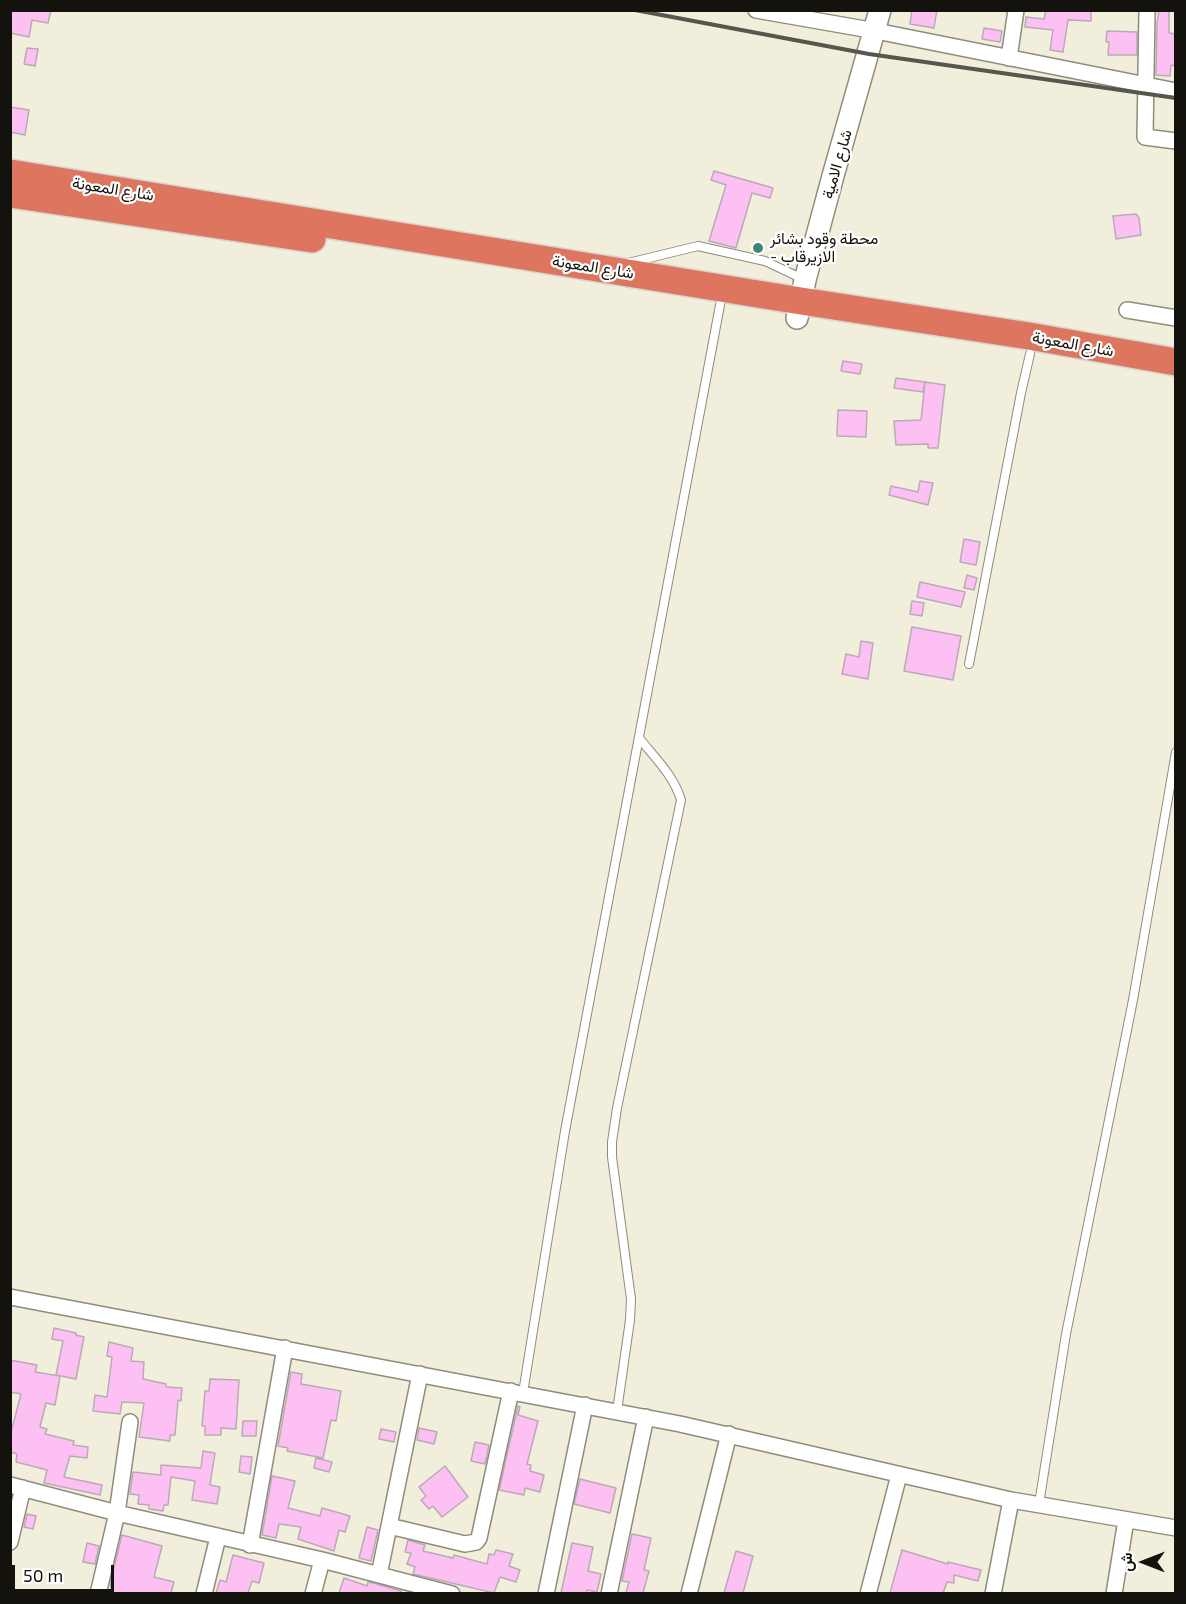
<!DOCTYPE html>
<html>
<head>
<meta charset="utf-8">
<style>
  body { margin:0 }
  #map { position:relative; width:1186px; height:1604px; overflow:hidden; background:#f2eedc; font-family:"Exo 2",Vazirmatn,sans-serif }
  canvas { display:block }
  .frame { position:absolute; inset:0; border:12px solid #13120c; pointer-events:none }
  .north { position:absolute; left:1114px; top:1532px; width:60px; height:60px; -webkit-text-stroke:4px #fff; paint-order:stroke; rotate:270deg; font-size:16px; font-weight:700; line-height:24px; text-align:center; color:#13120c }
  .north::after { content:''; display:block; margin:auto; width:21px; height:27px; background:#13120c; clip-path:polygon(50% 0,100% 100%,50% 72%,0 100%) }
  .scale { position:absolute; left:12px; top:1565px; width:102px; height:27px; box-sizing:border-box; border:3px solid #13120c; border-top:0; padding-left:8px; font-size:18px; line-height:21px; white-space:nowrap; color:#13120c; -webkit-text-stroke:4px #fff; paint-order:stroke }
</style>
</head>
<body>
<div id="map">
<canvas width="1186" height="1604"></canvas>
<div class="frame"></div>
<div class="north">ش</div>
<div class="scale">50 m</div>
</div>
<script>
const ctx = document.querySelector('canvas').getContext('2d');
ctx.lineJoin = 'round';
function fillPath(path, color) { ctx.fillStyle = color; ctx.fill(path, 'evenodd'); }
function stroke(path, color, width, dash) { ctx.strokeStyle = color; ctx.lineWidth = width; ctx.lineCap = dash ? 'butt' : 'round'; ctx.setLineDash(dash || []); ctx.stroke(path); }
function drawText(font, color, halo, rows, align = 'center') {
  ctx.font = font + ' "Exo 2",Vazirmatn,sans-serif'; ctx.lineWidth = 4.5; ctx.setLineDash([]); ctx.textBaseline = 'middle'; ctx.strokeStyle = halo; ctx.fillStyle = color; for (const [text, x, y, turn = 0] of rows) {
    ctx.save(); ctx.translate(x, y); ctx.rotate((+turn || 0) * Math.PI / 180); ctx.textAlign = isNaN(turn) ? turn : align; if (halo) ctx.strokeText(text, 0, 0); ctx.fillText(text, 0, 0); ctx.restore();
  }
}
const building = new Path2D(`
  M10 10H51L48 23 32 20 29 37 10 33Z
  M912 10H937L934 28 910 24Z
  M1046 10H1091V21L1068 20 1063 52 1050 50 1053 30 1025 27 1026 17 1044 19Z
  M1159 10H1169V33L1176 34V66L1171 65 1170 76 1156 75 1157 23Z
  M984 28 1002 31 1000 42 982 39Z
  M1107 31 1137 32V55H1108L1109 42H1106Z
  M27 48 38 49 35 66 24 64Z
  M10 107 29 110 25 135 10 132Z
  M714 171 773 188 770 198 752 193 736 248 709 241 726 185 711 180Z
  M1136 214 1139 218 1141 235 1116 239 1113 216Z
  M843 361 862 364 860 374 841 371Z
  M896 378 925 382 923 392 894 388Z
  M925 382 945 385 938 448H928V444L896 445 894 421 921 420Z
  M838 410 867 411 866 437 837 436Z
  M920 481 933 483 928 505 889 495 891 486 918 492Z
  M964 539 980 542 976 565 960 562Z
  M967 575 977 578 974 590 964 588Z
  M920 582 965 592 961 607 917 597Z
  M912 601 924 603 922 616 910 614Z
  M912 627 961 636 953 680 904 671Z
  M861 641 873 643 868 679 842 674 846 654 859 657Z
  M54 1328 76 1333V1335L84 1337 76 1379 56 1375 63 1341 52 1339Z
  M109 1342 133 1348 131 1361 144 1362 143 1379 166 1384V1387L182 1388 181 1401 178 1400 175 1435H170V1441L139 1437 144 1403 122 1402 120 1414 93 1411 95 1395 107 1397 112 1357 107 1356Z
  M10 1360 37 1365 35 1372 60 1376 55 1405 46 1403 40 1427 47 1429 45 1434 74 1441 73 1445 88 1447 87 1458 70 1456 64 1477 102 1485 100 1495 44 1483 47 1470 16 1462 17 1454 10 1452V1436L21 1394 10 1392Z
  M291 1372 302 1374 301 1384 341 1391 336 1421 331 1420 323 1458 287 1451 288 1448 278 1446Z
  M210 1379 239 1380 236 1429 221 1428V1435H205V1426H202L205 1391H209Z
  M518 1406 520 1407 518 1415 538 1421 527 1464 531 1465 530 1471 544 1475 540 1492 525 1488 524 1495 499 1490Z
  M243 1421H257L256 1436H242Z
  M419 1428 437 1432 434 1444 417 1440Z
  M381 1429 396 1432 394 1442 379 1439Z
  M475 1442 489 1445 485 1464 471 1461Z
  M203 1451 215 1453 210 1485 220 1487 217 1504 192 1500 195 1481 171 1477 168 1505H164L163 1511 149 1509V1505L138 1504 139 1495 130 1494 133 1472 161 1475V1465L201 1468Z
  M241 1456 252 1457 250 1474 239 1472Z
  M316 1458 332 1462 329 1472 314 1468Z
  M445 1466 468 1497 442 1517 433 1506 429 1509 421 1500 426 1496 419 1487Z
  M272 1476 295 1481 288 1508 320 1516 322 1508 350 1516 345 1532 339 1530 334 1551 298 1539 301 1527 279 1524 276 1538 262 1535Z
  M580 1479 616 1488 610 1513 574 1504Z
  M27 1514 36 1516 33 1529 24 1527Z
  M367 1527 378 1530 371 1561 359 1558Z
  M632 1534 651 1538 644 1570 649 1571 643 1593H626L629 1582 622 1581Z
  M122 1535 162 1546 154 1577 174 1582 171 1593H112L110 1584Z
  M408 1540 425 1545 423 1551 453 1558 454 1555 487 1564 489 1554 494 1555 496 1550 513 1554 509 1566 520 1570 516 1582 500 1577 494 1593 413 1574 415 1567 407 1564 411 1553 405 1552Z
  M87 1543 99 1546 95 1564 83 1562Z
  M572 1543 593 1547 588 1571 601 1574 597 1592 587 1590 586 1593H561Z
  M902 1550 948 1564V1562L981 1570 978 1581 954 1575V1583L947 1582 943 1593H890Z
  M736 1551 753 1556 743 1593H724Z
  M233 1555 264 1563 259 1583 252 1581 248 1593H216L220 1580 226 1582Z
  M344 1578 367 1586 368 1582 377 1584 401 1591V1593H339Z`);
fillPath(building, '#fcc0f2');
stroke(building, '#baaab7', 1.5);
const lane = new Path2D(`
  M628 263 698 246 765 261 803 279
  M969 664 1021 393 1030 354
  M523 1393 565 1131 720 305
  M617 1411 630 1320 631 1299 612 1157V1142L617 1108 681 800C674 776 655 758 640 739
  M1039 1504 1066 1334 1133 1000 1176 752`);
const street = new Path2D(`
  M756 10 876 31 1176 91
  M1147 10 1145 137 1176 141
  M1009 58 1016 10
  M1127 310 1176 318
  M10 1297 680 1424 1011 1500 1176 1528
  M10 1485 117 1513 322 1560 452 1594
  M389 1526 465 1544 476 1542 479 1538 511 1391
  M10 1542 23 1488
  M250 1545 285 1348
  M379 1575 420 1374
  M98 1594 117 1513 130 1422
  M204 1594 218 1537
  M313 1594 322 1560
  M546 1594 585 1405
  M609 1594 646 1417
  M689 1594 729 1434
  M868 1594 899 1475
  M993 1594 1011 1500
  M1114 1594 1126 1520`);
const secondary = new Path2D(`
  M797 318 805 280 833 176 880 10`);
const highway = new Path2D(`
  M10 173 801 301 1029 336 1176 362
  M10 194 312 239`);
stroke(lane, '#8f8c7b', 10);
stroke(street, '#8f8c7b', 18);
stroke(secondary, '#8f8c7b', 24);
stroke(highway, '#d5d4d3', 30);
stroke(lane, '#fff', 8);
stroke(street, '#fff', 15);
stroke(secondary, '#fff', 21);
stroke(highway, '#de765f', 27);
stroke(new Path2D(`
  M635 10 869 54 1176 98`), '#57554c', 4);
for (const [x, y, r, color] of [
  [758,248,6,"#3f857a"]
]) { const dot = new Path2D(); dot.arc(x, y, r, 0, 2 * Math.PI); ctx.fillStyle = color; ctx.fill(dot); stroke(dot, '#fff', 2); }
drawText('16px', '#13120c', '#fff', [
  ["شارع الامية",837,164,-74],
  ["شارع المعونة",113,189,9],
  ["شارع المعونة",593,267,9],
  ["شارع المعونة",1073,344,10]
]);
drawText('16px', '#13120c', '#fff', [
  ["محطة وقود بشائر",770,239],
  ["- الازيرقاب",770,257]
], 'left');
</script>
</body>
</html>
